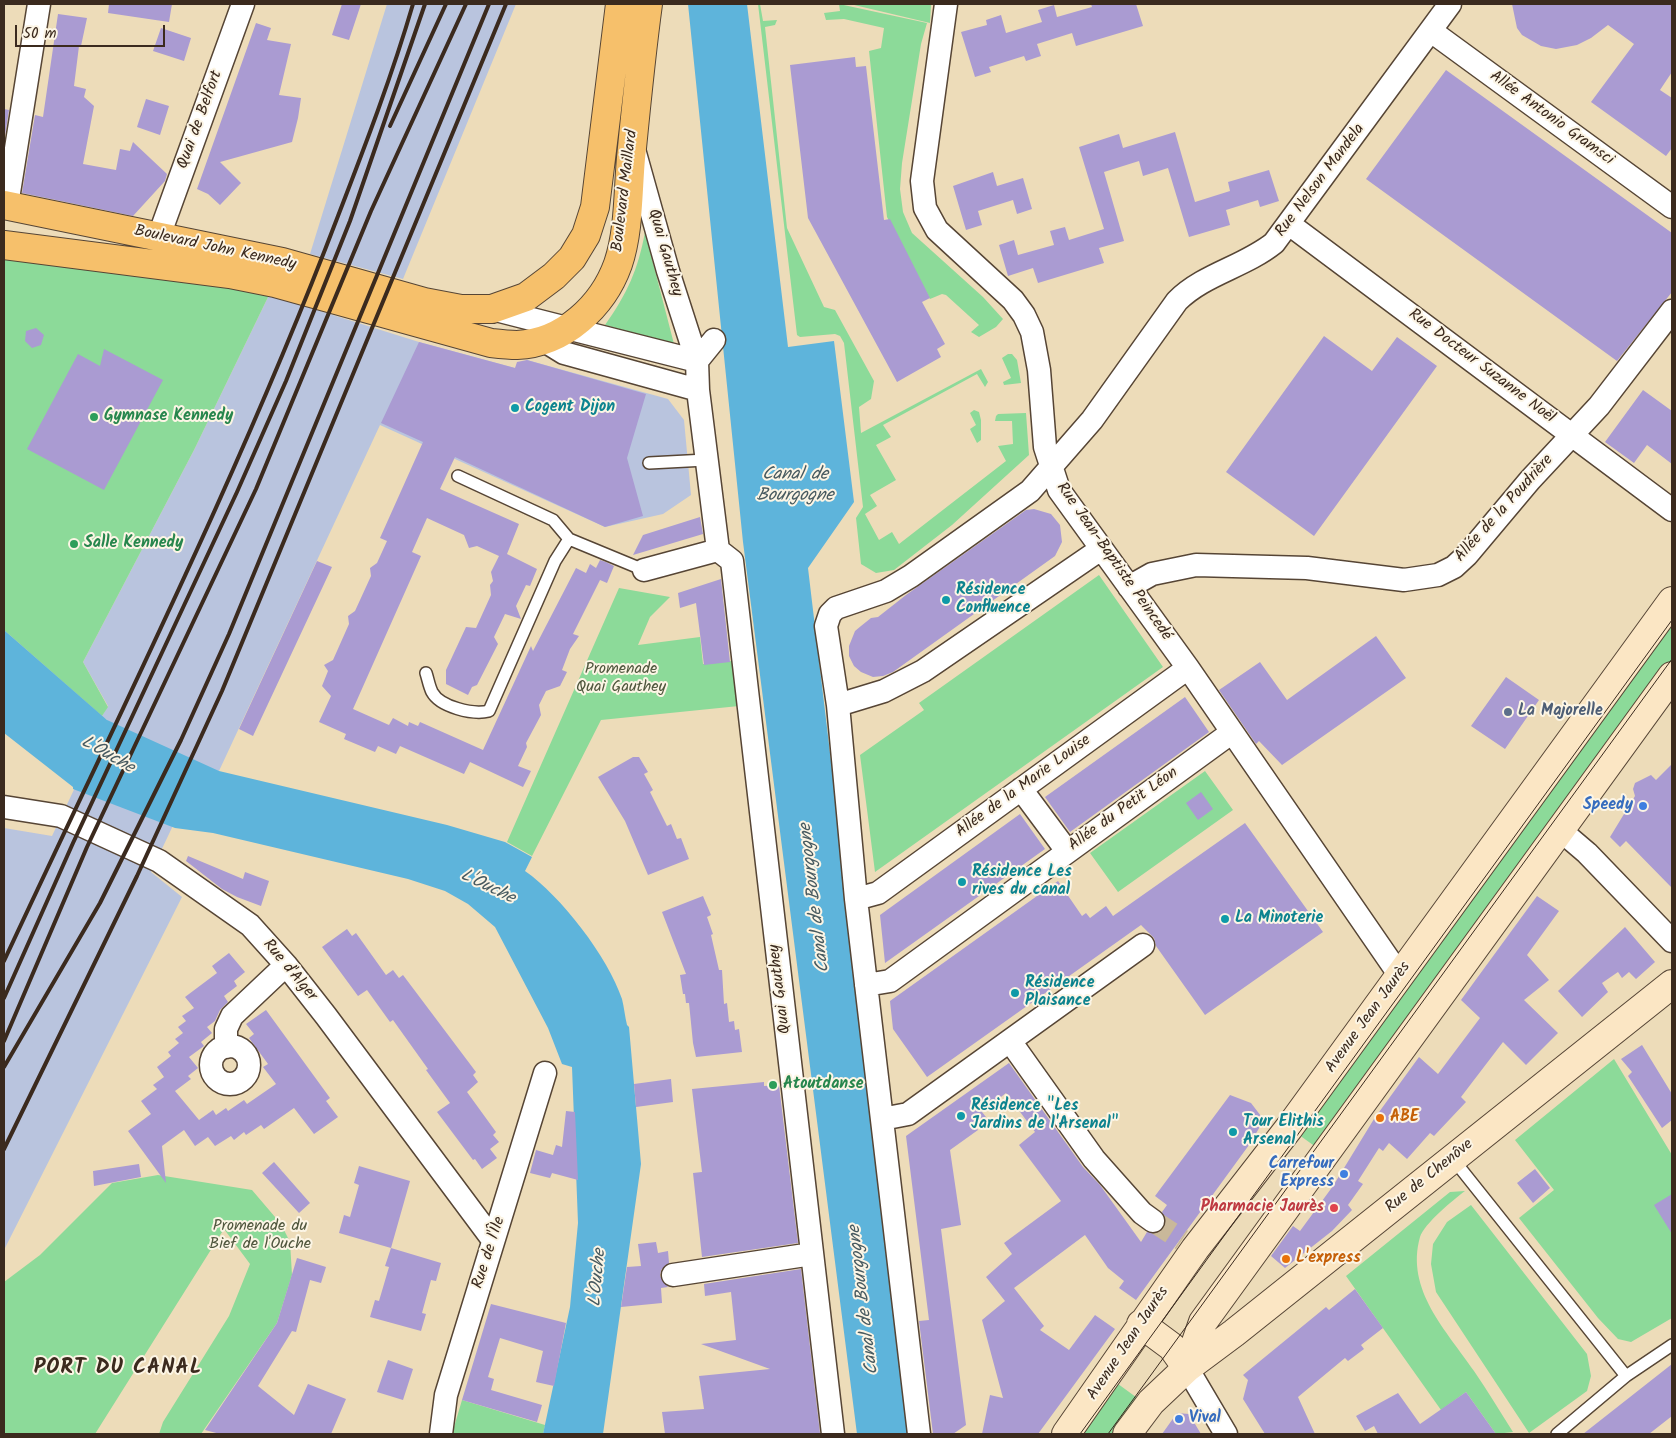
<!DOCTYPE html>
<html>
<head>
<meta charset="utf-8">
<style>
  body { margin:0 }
  #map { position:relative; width:1676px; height:1438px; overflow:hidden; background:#eddcb9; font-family:Kalam,sans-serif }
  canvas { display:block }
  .frame { position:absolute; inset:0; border:5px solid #3b2a1e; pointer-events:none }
  .scale { position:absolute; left:15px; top:25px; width:150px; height:22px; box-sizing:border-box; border:2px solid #3b2a1e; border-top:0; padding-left:6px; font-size:15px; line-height:18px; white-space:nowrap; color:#3b2a1e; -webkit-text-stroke:4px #fcf5e5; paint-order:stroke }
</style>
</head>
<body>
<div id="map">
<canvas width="1676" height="1438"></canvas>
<div class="frame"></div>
<div class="scale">50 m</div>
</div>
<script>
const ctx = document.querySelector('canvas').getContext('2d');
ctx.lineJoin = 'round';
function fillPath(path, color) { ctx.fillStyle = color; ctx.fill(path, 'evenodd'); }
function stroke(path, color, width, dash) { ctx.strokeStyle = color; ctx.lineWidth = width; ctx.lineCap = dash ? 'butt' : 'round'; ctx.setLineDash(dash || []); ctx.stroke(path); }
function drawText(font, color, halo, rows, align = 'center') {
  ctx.font = font + ' Kalam,sans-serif'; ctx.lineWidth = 4; ctx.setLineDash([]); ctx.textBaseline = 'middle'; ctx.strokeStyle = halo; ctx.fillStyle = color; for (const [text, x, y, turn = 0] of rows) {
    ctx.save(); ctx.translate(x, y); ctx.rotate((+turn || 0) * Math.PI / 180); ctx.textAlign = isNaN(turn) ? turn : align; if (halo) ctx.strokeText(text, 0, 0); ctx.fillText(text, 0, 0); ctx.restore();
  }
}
fillPath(new Path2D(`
  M387 4H516L403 279 310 254Z
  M269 295 419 342 515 368 527 360 668 399 684 420 691 495 663 514 605 527 380 425 219 771 186 798 151 872 182 897 4 1250V828L52 836 107 720 102 716 108 706 83 662 194 450Z`), '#b9c4de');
fillPath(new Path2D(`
  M758 4H760L763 21 777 20 775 25 765 27 787 228 824 307 835 310 874 381 871 399 859 407 861 433 981 369 988 382 985 387 977 374 883 425 891 437 876 445 896 480 870 495 877 506 865 514 879 540 892 532 899 544 1006 461 998 446 1013 444 1012 421H995L996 416 998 414 1026 413 1029 455 952 525 894 570 876 573 861 564 856 518 863 507 844 343 840 336 835 334 800 337 797 335Z
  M839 4 927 23 921 44 902 163 900 189 903 212 912 233 983 297 1003 319 996 327 979 337 971 332 979 325 946 295 942 294 930 299 887 217 869 51 881 48 884 28 844 19 826 20 824 13 840 11Z
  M850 4H931L930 23Z
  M645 232 674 344 605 325C627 294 638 270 645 232Z
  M4 259 257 292 269 295 194 450 83 662 108 707 102 716 4 630Z
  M1008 354H1012L1017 360 1021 383 1004 385 1003 382 1011 378 1002 358Z
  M974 410 979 412 981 420V440L977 443 970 429 976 425 970 413Z
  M1099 575 1163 667 875 872 860 755 924 710 919 703Z
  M619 588 670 597 650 617 638 645 700 637 703 664 732 661 739 706 601 720 532 856 507 842Z
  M1672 613V666L1320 1150 1295 1132Z
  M1205 771 1233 810 1118 892 1090 853Z
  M1614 1059 1672 1155V1318L1631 1342 1618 1339 1598 1318 1519 1218 1554 1190 1515 1140Z
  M158 1175 252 1190 281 1224 290 1242 292 1275 277 1323 201 1434H159L163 1422 229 1316 250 1264 224 1229 95 1434H4V1282L40 1255 112 1183Z
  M1465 1191C1453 1200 1424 1224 1420 1237 1405 1290 1447 1331 1474 1371 1488 1391 1500 1412 1513 1432L1496 1434 1466 1392 1441 1410 1346 1276 1450 1192Z
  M1471 1205 1587 1354 1591 1376 1587 1391 1529 1433 1436 1292 1431 1264 1433 1244 1447 1222Z
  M1114 1381 1140 1400 1115 1434H1076Z
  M462 1400 545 1425 543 1434H452Z`), '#8cda99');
fillPath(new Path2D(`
  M688 4H747L788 347 834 341 854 502 808 568 911 1434H857L743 542Z
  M4 630 107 720 219 771 447 825 505 842 532 857 525 871C561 896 608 957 622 999 624 1007 625 1017 627 1025L629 1027 641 1164 603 1434H543L570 1307 578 1223 572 1067 562 1064 548 1028 495 927 468 904 445 891 408 879 213 833 175 828 73 789V787L4 733Z`), '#5eb4db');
fillPath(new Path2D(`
  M109 4H172L169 22 108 13Z
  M342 4H361L349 40 332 35Z
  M1091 4H1136L1143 26 1076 46 1072 33 1037 44 1041 56 1026 61 1024 56 989 67 991 72 975 77 961 32 987 25 986 20 1001 15 1006 33 1042 22 1038 10 1054 5 1057 17 1092 7Z
  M1512 4H1672V72L1660 90 1672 98V148L1666 156 1591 102 1634 44 1608 25 1591 38 1577 45 1556 49 1541 46 1522 35 1517 28Z
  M58 14 87 18 81 46H79L74 86 86 89 84 97 94 106 83 164 116 170 120 149 130 151 133 142 167 174 165 181 133 216 22 193 35 115 43 117Z
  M256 23 271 28 267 40 291 44 279 95 301 98 298 118 292 142 220 162 241 183 220 205 208 194 197 189Z
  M161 28 191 38 184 61 153 51Z
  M855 57 856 67 866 66 884 220 890 219 930 298 922 302 945 344 937 349 941 357 897 382 808 218 790 65Z
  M1446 70 1672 233V292L1617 361 1366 179Z
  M146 99 169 106 160 135 137 127Z
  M4 109 9 110 4 142Z
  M1175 132 1195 202 1230 191 1228 182 1269 170 1279 201 1260 207 1258 200 1226 210 1230 225 1189 237 1168 168 1143 176 1139 161 1104 172 1124 241 1099 248 1104 263 1038 283 1033 268 1008 276 999 245 1014 240 1018 255 1054 245 1050 231 1065 227 1069 240 1104 229 1079 147 1119 134 1123 148Z
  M993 172 997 186 1023 178 1032 209 1017 214 1013 200 978 211 982 225 966 230 953 186Z
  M36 328 44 335 41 345 32 348 25 341 26 331Z
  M1324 336 1372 371 1397 337 1437 366 1314 536 1226 472Z
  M419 342 515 368 517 362 527 360 646 394 627 458 643 516 605 527 455 457 440 489 519 524 507 554 537 569 530 586 526 585 516 606 521 619 505 614 494 637 498 644 477 685 472 687 468 695 446 684V670L466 627 476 628 491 595 490 585 493 581 491 572 499 556 477 546 469 548 464 535 427 518 412 552 421 556 353 709 389 725 393 718 408 726 409 722 418 726 420 722 483 750 531 646 533 651 576 568 586 573 590 564 596 568 600 560 606 562 614 566 607 583 600 580 573 634 579 636 570 649 562 670 567 672 560 686 546 691 539 705 541 715 526 743 527 747 518 766 531 771 523 787 470 762 464 774 400 746 396 754 378 746 375 752 344 739 346 734 319 722 331 696 322 686 328 671 324 665 333 660 349 624 348 616 355 611 371 576 370 568 377 563 387 541 380 538 423 442 381 423Z
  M104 349 163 380 104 490 27 449 78 354 100 366Z
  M1643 390 1672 411V464L1647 445 1634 463 1605 442Z
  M1034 509 1051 514 1060 525 1062 542 1055 556 893 672 883 676 873 677 861 672 854 666 849 656V646L855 631 861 626 871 618 878 617 906 595 1026 510Z
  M700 517 703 534 633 555 643 535Z
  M317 561 332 567 253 736 239 729Z
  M721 579 730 662 704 665 696 603 680 608 678 593Z
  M1376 636 1406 678 1282 765 1259 741 1256 744 1219 690 1260 662 1287 700Z
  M1506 677 1539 700 1505 749 1471 726Z
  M1185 697 1209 732 1070 832 1045 797Z
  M633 757H639L648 772 644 774 653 790 650 792 667 826 671 824 677 839 681 838 689 859 648 875 625 821 598 777Z
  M1672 764V888L1626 841 1620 847 1610 837 1635 796 1633 789 1635 783 1651 775 1656 780Z
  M1201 792 1213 809 1198 820 1186 803Z
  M1020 814 1045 849 885 963 880 915Z
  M1245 823 1323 932 1205 1015 1156 946 1154 938 1141 925 927 1077 893 1029 890 1001 1058 881 1082 916 1086 913 1090 918 1106 906 1113 916Z
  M188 856 243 879 245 872 269 881 261 906 237 897 222 889 186 861Z
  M703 896 711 915 707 917 713 934 711 935 719 970H722L724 1004 727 1003 729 1022 734 1021 735 1030 739 1029 742 1052 696 1057 693 1043 689 1003H686L685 994H683L680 975 686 974 662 912Z
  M1537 896 1559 911 1527 955 1549 980 1524 1000 1558 1033 1526 1065 1503 1042 1461 1097 1466 1102 1434 1136 1430 1133 1407 1159 1389 1143 1383 1151 1379 1148 1358 1181 1363 1184 1348 1205 1352 1210 1332 1231 1285 1268 1271 1256 1293 1226 1300 1231 1333 1186 1374 1119 1419 1057 1438 1074 1480 1018 1461 1000Z
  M1625 927 1655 962 1636 979 1629 972 1622 978 1618 972 1602 983 1608 992 1582 1017 1558 991Z
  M347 929 352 936 356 933 386 975 393 970 399 978 403 975 476 1072 473 1075 478 1082 467 1092 496 1132 493 1135 499 1142 490 1149 497 1158 482 1169 475 1159 473 1160 437 1112 450 1103 426 1070 428 1069 393 1020 390 1022 367 990 358 996 322 947Z
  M229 953 245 972 234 981 237 986 224 996 228 1002 220 1010 215 1021 207 1027 212 1033 201 1042 204 1046 189 1057 198 1068 188 1076 191 1079 175 1091 199 1120 213 1110 216 1115 226 1108 228 1111 244 1100 247 1104 276 1084 263 1067 268 1064 249 1038 254 1034 246 1024 266 1010 330 1098 326 1101 338 1117 314 1134 294 1108 264 1129 261 1125 246 1135 244 1132 234 1140 231 1136 215 1146 208 1137 195 1146 184 1130 162 1146 166 1183 128 1131 151 1114 141 1101 157 1089 153 1085 164 1077 157 1067 171 1056 168 1052 179 1043 175 1039 183 1033 178 1027 186 1021 182 1016 194 1008 185 997 217 973 212 966Z
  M1642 1045 1672 1094V1120L1662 1128 1628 1076 1632 1072 1621 1059Z
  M1009 1063 1083 1167 1100 1185 1141 1242 1147 1232 1158 1233 1164 1228 1166 1222 1162 1212 1167 1205 1155 1196 1230 1095 1251 1103 1264 1120 1249 1145 1136 1300 1119 1288 1124 1281 1108 1268 1085 1235 1014 1288 1044 1326 1040 1330 1069 1350 1095 1315 1115 1329 1038 1434H982L990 1395 1003 1398 982 1320 1005 1301 986 1277 1012 1254 1004 1243 1061 1201 1019 1145 1035 1132 1006 1093 982 1112 986 1117 975 1126 978 1130 950 1150 961 1225 941 1229 966 1425 953 1434H933L919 1321 929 1320 906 1136Z
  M671 1079 673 1102 636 1107 634 1084Z
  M764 1082V1086L779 1085 798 1243 702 1257 693 1173 702 1172 692 1089Z
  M566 1111 575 1112 578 1180 552 1173 550 1178 530 1173 536 1150 553 1155 556 1145 562 1147Z
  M274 1162 310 1203 299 1213 262 1173Z
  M139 1164 141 1177 94 1186 93 1171Z
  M359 1166 410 1181 391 1248 339 1233 344 1215 350 1217 359 1185 354 1183Z
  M1535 1169 1550 1188 1533 1203 1517 1183Z
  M1672 1194V1234L1654 1205Z
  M656 1242 658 1253 668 1251 669 1263 661 1270 660 1276 668 1287 661 1288 662 1303 621 1307 627 1267 641 1266 638 1244Z
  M391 1248 441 1263 436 1281 431 1280 422 1313 426 1314 421 1331 370 1317 375 1300 379 1301 389 1267 385 1266Z
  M297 1258 326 1267 321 1283 310 1280 296 1332 292 1331 258 1386 294 1415 308 1384 346 1399 331 1434H220L205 1430 277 1323Z
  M801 1269 820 1433 665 1434 662 1412 704 1409 699 1376 770 1369 701 1344 736 1340 731 1292 705 1296 704 1284Z
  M1355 1289 1383 1328 1361 1345 1364 1349 1348 1361 1345 1358 1298 1397 1315 1434H1265L1243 1399 1248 1380 1243 1375 1326 1307 1329 1310Z
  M491 1304 566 1323 554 1386 536 1382 543 1351 500 1338 488 1377 494 1379 491 1390 542 1405 537 1422 462 1400Z
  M388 1360 413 1369 403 1400 377 1392Z
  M1672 1364V1416L1649 1434H1583Z
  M1466 1392 1496 1434H1378L1374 1426 1365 1431 1356 1416 1398 1393 1420 1424Z
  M1177 1413 1189 1414 1201 1434H1162Z`), '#aa9bd2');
stroke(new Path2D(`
  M1153 1221 1182 1240`), '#c9b89a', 22, [22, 11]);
const lane = new Path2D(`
  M649 463 706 460
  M458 476 553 520 569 539 644 570
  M426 673C428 679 429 686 432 692 440 707 473 715 489 711L555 561 569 539
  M1453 1159 1626 1376
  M1557 1434 1626 1376 1672 1345`);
const street = new Path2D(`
  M946 4 922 181 925 208 937 230 1013 300 1024 315 1032 332 1039 370 1045 447 1059 490 1188 668 1394 967 1401 973
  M1431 31 1672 207
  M635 153 668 271 697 361 698 390 718 550 732 561 833 1434
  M7 205 39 4
  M1289 224 1672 510
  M159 236 243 4
  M492 309 697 361
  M543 340 564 353 698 390
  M697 361 714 340
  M644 570 718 550
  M1129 587 1152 574 1196 565 1307 568 1404 580 1438 575 1454 567 1467 555 1530 480 1599 406 1672 311
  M838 705 884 691 923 671 1101 549
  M1021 789 1067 851
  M4 807 61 816 159 861 250 925 286 965 326 1016 493 1240
  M1560 830 1587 853 1672 941
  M856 899 878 893 1188 668
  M866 985 890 981 1231 733
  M1010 1041 1094 1159 1142 1213 1153 1221
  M211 1065a19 19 0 1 1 38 0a19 19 0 1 1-38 0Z
  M226 1047V1029L232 1016 286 965
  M882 1119 908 1114 1143 945
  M673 1275 812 1254
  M1187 1368 1226 1434
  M441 1434 446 1395 545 1073
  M919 1434 856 899 838 705 826 626 830 614 836 608 886 591 911 576 1030 491 1092 420 1177 301C1204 274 1244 267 1274 243L1450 4`);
const secondary = new Path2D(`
  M1141 1324 1172 1347 1187 1368
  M1187 1368 1234 1333 1672 984
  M1066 1434 1195 1249 1289 1128 1672 601
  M1127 1434 1151 1402 1187 1368 1203 1322 1672 676`);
const primary = new Path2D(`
  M4 205 282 262 424 302 461 309H492L526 297 554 276 572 258 586 235 595 207 620 4
  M4 245 230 274 275 283 491 343C500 344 509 345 517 345 564 343 603 306 618 264 629 232 628 192 631 158 636 107 641 55 648 4`);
stroke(lane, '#564535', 14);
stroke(street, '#564535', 25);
stroke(secondary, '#564535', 30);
stroke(primary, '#564535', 30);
stroke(lane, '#fff', 11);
stroke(street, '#fff', 22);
stroke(secondary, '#fbe6c4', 28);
stroke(primary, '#f6c06b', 28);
stroke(new Path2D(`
  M1080 1434 1672 620
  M1108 1434 1672 659`), '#3b2a1e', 1);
stroke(new Path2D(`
  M390 126 446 4
  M4 961C119 714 241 471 338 216 365 146 392 76 413 4
  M4 998 73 843 237 492 286 381 350 221 425 4
  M4 1041 87 847 256 489 371 211 466 4
  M4 1067 100 903 181 740 229 634 489 4
  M4 1149 137 876 222 691 506 4`), '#3b2a1e', 4);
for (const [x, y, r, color] of [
  [515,408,5,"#0f9aa8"],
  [94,417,5,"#2e9e5b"],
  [74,544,5,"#2e9e5b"],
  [946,600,5,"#0f9aa8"],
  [1508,712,5,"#5c6f8a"],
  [1643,806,5,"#3f7fe0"],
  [962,882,5,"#0f9aa8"],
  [1225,919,5,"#0f9aa8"],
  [1015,993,5,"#0f9aa8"],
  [773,1085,5,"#2e9e5b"],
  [961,1116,5,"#0f9aa8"],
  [1380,1118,5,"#e8710a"],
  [1233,1132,5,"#0f9aa8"],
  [1344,1174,5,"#3f7fe0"],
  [1334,1208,5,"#e0444e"],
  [1286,1259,5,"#e8710a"],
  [1179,1419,5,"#3f7fe0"]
]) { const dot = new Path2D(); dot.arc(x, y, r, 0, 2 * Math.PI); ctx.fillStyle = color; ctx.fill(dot); stroke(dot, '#fcf5e5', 2); }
drawText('16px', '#3b2a1e', '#fcf5e5', [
  ["Allée Antonio Gramsci",1551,119,36],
  ["Quai de Belfort",201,120,-70],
  ["Rue Nelson Mandela",1321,181,-53],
  ["Boulevard Maillard",626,191,-83],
  ["Boulevard John Kennedy",215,249,12],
  ["Quai Gauthey",664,253,74],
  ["Rue Docteur Suzanne Noël",1481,367,37],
  ["Allée de la Poudrière",1505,509,-48],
  ["Rue Jean-Baptiste Peincedé",1113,562,55],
  ["Allée de la Marie Louise",1024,787,-36],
  ["Allée du Petit Léon",1124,810,-36],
  ["Rue d'Alger",289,971,50],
  ["Quai Gauthey",781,989,-97],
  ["Avenue Jean Jaurès",1369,1018,-54],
  ["Rue de Chenôve",1430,1177,-39],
  ["Rue de l'Île",490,1253,-72],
  ["Avenue Jean Jaurès",1129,1344,-56]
]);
drawText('bold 16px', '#0d838f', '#fcf5e5', [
  ["Cogent Dijon",525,408],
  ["Résidence",956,591],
  ["Confluence",956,609],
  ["Résidence Les",972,873],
  ["rives du canal",972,891],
  ["La Minoterie",1235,919],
  ["Résidence",1025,984],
  ["Plaisance",1025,1002],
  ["Résidence \"Les",971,1107],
  ["Jardins de l'Arsenal\"",971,1125],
  ["Tour Elithis",1243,1123],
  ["Arsenal",1243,1141]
], 'left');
drawText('bold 16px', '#27864d', '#fcf5e5', [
  ["Gymnase Kennedy",104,417],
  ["Salle Kennedy",84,544],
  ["Atoutdanse",783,1085]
], 'left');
drawText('16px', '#4f563d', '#fcf5e5', [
  ["Promenade",621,670],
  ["Quai Gauthey",621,688],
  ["Promenade du",260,1227],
  ["Bief de l'Ouche",260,1245]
]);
drawText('bold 16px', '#4e5e75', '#fcf5e5', [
  ["La Majorelle",1518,712]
], 'left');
drawText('bold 16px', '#366cbe', '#fcf5e5', [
  ["Speedy",1633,806],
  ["Carrefour",1334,1165],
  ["Express",1334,1183],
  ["Vival",1189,1419,"left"]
], 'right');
drawText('bold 16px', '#c56008', '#fcf5e5', [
  ["ABE",1390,1118],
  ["L'express",1296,1259]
], 'left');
drawText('bold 16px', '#be3a42', '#fcf5e5', [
  ["Pharmacie Jaurès",1324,1208]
], 'right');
drawText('italic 18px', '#475a60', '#fcf5e5', [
  ["Canal de",795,476],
  ["Bourgogne",795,497],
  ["L'Ouche",107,756,30],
  ["L'Ouche",487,888,26],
  ["Canal de Bourgogne",816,898,-97],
  ["L'Ouche",599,1278,-85],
  ["Canal de Bourgogne",865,1300,-97]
]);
ctx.letterSpacing = '1px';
drawText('bold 21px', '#3b2a1e', '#fcf5e5', [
  ["PORT DU CANAL",118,1369]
]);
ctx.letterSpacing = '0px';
</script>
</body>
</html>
